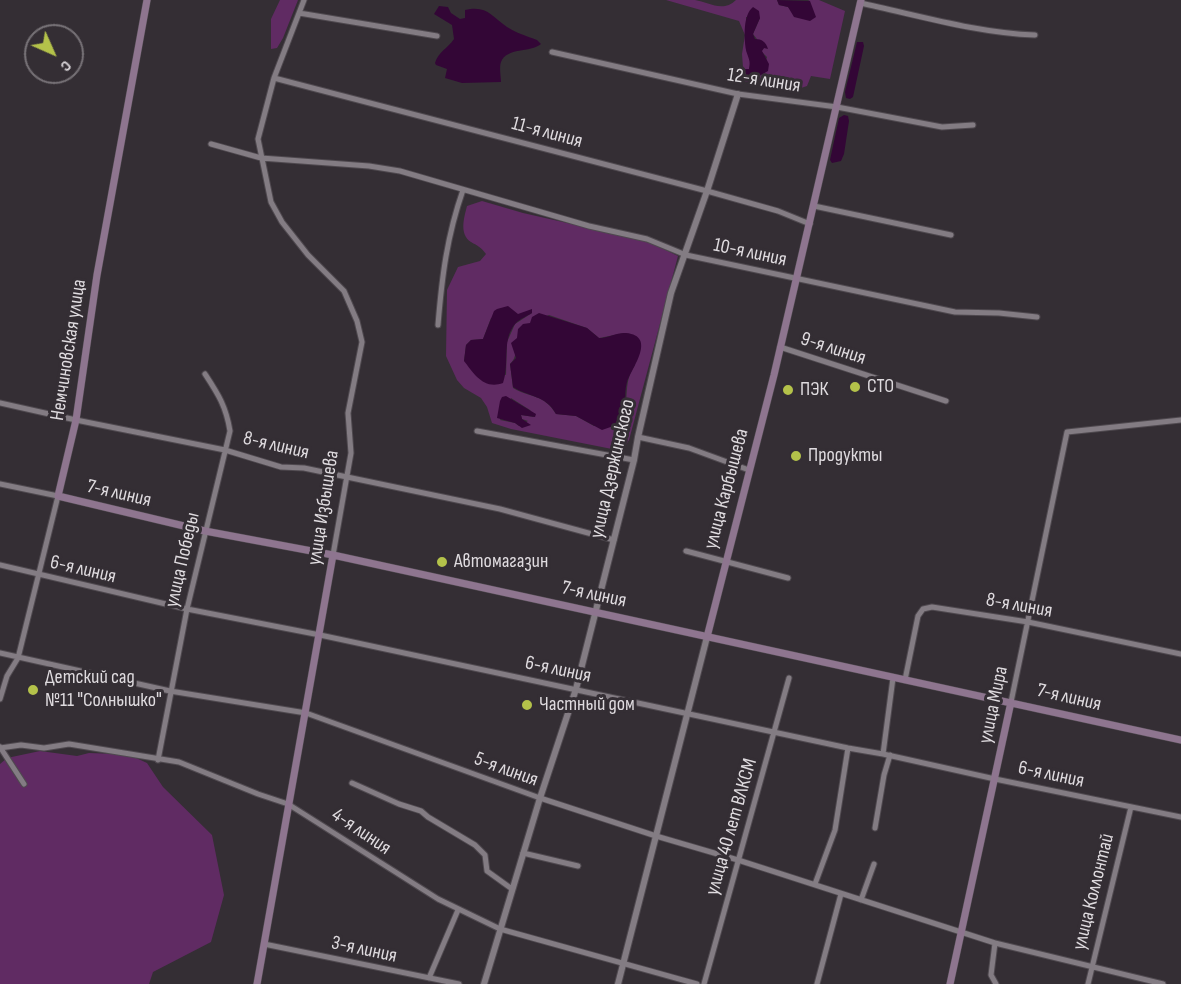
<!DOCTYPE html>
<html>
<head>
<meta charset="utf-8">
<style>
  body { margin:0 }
  #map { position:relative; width:1181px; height:984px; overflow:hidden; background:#342e34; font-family:"Sofia Sans Condensed",sans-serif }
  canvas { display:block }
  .north { position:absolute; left:24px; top:24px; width:60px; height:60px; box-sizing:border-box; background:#342e34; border:2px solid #787378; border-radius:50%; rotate:135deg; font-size:16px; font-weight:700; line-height:24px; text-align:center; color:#dfdbdf }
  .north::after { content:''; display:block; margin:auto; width:21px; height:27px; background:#b4c24a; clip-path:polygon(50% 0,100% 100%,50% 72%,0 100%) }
</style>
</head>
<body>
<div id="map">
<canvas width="1181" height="984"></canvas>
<div class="north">С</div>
</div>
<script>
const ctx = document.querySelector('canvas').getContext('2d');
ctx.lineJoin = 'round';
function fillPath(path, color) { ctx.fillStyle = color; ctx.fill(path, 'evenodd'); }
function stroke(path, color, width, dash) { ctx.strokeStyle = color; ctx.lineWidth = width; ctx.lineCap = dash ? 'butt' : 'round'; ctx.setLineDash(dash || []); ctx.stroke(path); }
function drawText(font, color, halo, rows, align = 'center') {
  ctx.font = font + ' "Sofia Sans Condensed",sans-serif'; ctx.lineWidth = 6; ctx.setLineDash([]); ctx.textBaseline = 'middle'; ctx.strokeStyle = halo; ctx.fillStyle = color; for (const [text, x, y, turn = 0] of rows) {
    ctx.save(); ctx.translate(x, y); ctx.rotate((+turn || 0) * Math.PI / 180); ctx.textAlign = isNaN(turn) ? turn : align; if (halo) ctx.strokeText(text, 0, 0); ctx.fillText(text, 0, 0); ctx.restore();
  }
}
fillPath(new Path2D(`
  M280 0H298L283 38 277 48 271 49V19Z
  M666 0C675 0 686 0 695 0 708 2 723 13 736 0H777L779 5 788 7 792 11 810 1 808 0H819L845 11 830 79 811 76 807 86 789 92 744 81 742 54 745 35 739 21ZM746 17 760 18 753 34 764 48 761 51 767 57 763 73 754 79 744 69H749L751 61 746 50Z
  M482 201 523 213 647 241 678 256 629 440 624 448 612 449 511 429 492 423 487 407 481 398 464 388 457 380 446 356 447 290 458 267 480 261 486 254C481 247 478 246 471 242 459 234 464 218 467 206ZM532 313 515 324 507 342 506 375 464 361 466 345 471 340 483 339 491 318ZM549 315 587 328 599 338 625 333 635 365C624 381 628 396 625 415L594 426 576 416 556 414C544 394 530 398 513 388L510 364C517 357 515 351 517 342 519 327 537 320 549 315ZM511 398 530 410 534 417 521 415 522 419 528 421 519 426 515 423 500 420Z
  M40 751 77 756 89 753 116 754 134 757 147 763 163 787 212 835 224 895 211 942 153 972 149 984H0V764L7 758Z`), '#602b63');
fillPath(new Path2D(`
  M777 0 810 1 816 17 810 21 794 17 788 7 779 5Z
  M439 6 448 7 451 13 460 19 465 18V10C487 5 491 16 507 27 516 33 527 36 537 40L541 44C530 53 507 47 501 62 499 67 501 77 501 82L462 83 445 78 447 69 436 65 435 63C438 52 448 48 454 39L452 25 434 14Z
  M753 7 759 11 760 18 753 34 755 39C762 39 766 42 768 49L764 48 762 51 769 64 768 71 754 79 747 77 744 69H749C751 60 748 58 746 50 744 37 743 15 753 7Z
  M857 42H863L864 46 853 97 850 99 846 98 845 92Z
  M844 115 848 116 849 121 844 154 841 161 832 163 830 160 839 118Z
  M508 306 518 314 532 309V313C527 316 520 319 516 323 501 339 510 364 503 383 484 390 474 374 464 361L466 345 471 340 483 339 494 311 497 309Z
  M539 313 587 328 599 338C608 338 618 332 626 333 657 336 632 368 627 382 623 396 628 409 622 423L602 430 576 416 556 414C546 395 528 397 513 387L510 364 516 358 511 343 517 338 518 329 523 324 530 323 532 317Z
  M506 396 536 414 535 417 521 415 522 419 531 425 522 428 515 423 497 418 500 401 502 397Z`), '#330636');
const minor = new Path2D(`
  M304 0 274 78 258 139 271 202 282 222 308 255 344 291 357 321 362 342 348 413 351 453 333 555
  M860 3C917 15 977 33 1035 35
  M299 13 437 36
  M552 52 738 94 837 107 942 127 973 125
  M274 78 707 191 778 211 810 224
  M211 144 261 158 369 166 400 171 589 226 647 239 686 255 955 312 999 313 1037 317
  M814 206 951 235
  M438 325C442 276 447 236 463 190
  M780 347 946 401
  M0 403 76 420 225 450 281 467 304 468 500 509 614 540
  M477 431 634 460
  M638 437 689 448 749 470
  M0 484 58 496 18 658 7 676 0 699
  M686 551 788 578
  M0 565 187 609 320 635 848 748 883 754 995 779 1181 817
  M0 653 170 691 306 713 540 798 656 836 738 860 995 943 1163 984
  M905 680 918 616 923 609 932 607 1028 622 1181 654
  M1011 702 1067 432 1181 420
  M0 747 24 784
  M0 748 21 745 44 748 69 744 179 762 258 794 288 804 438 899 500 929 697 984
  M883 754 893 678
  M158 760 187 609 230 431C226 406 218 394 205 374
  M352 783 399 804 421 811 428 817 475 845 485 855 487 871 512 889
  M875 828 884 775 890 755
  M523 853 578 866
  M815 884 835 830 848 748
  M861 900 874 864
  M995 943 991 975 996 984
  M264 944 459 984
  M429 978 458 910
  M704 984 789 678
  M817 984 841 894
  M1088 984 1131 807`);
const tertiary = new Path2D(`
  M484 984 540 798 576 689 634 460 638 437 671 293 707 191 738 94
  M618 984 707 637`);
const secondary = new Path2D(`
  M147 0 97 275 76 420 58 496 205 531 333 555 1181 740
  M707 637 774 375 861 0
  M257 984 333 555
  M950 984 1011 702`);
stroke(minor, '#4f494f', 7);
stroke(tertiary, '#4f494f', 8);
stroke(secondary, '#4f494f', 8);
stroke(minor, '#837c83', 5);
stroke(tertiary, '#837c83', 6);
stroke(secondary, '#8e758f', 7);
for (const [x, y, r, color] of [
  [855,387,6,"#b4c24a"],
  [788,390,6,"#b4c24a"],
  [796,456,6,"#b4c24a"],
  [442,562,6,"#b4c24a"],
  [33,690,6,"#b4c24a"],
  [527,705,6,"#b4c24a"]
]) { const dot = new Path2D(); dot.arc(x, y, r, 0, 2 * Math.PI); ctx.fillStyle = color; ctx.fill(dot); stroke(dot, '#342e34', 2); }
drawText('20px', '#dfdbdf', '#342e34', [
  ["12-я линия",764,81,9],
  ["11-я линия",547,133,15],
  ["10-я линия",750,253,12],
  ["9-я линия",833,349,18],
  ["Немчиновская улица",69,350,-81],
  ["8-я линия",276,446,13],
  ["улица Дзержинского",613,469,-77],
  ["улица Карбышева",727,489,-75],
  ["7-я линия",119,494,13],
  ["улица Избышева",324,508,-81],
  ["улица Победы",183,560,-77],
  ["6-я линия",83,570,13],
  ["7-я линия",594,595,12],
  ["8-я линия",1019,606,10],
  ["6-я линия",558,670,12],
  ["7-я линия",1069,698,13],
  ["улица Мира",994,705,-78],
  ["5-я линия",506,770,20],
  ["6-я линия",1051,775,12],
  ["улица 40 лет ВЛКСМ",732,827,-74],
  ["4-я линия",361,832,34],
  ["улица Коллонтай",1094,892,-76],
  ["3-я линия",364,950,12]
]);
drawText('20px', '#dfdbdf', '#342e34', [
  ["СТО",867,387],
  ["ПЭК",800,390],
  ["Продукты",808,456],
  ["Автомагазин",454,562],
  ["Детский сад",45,678],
  ["№11 \"Солнышко\"",45,701],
  ["Частный дом",539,705]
], 'left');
</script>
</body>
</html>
